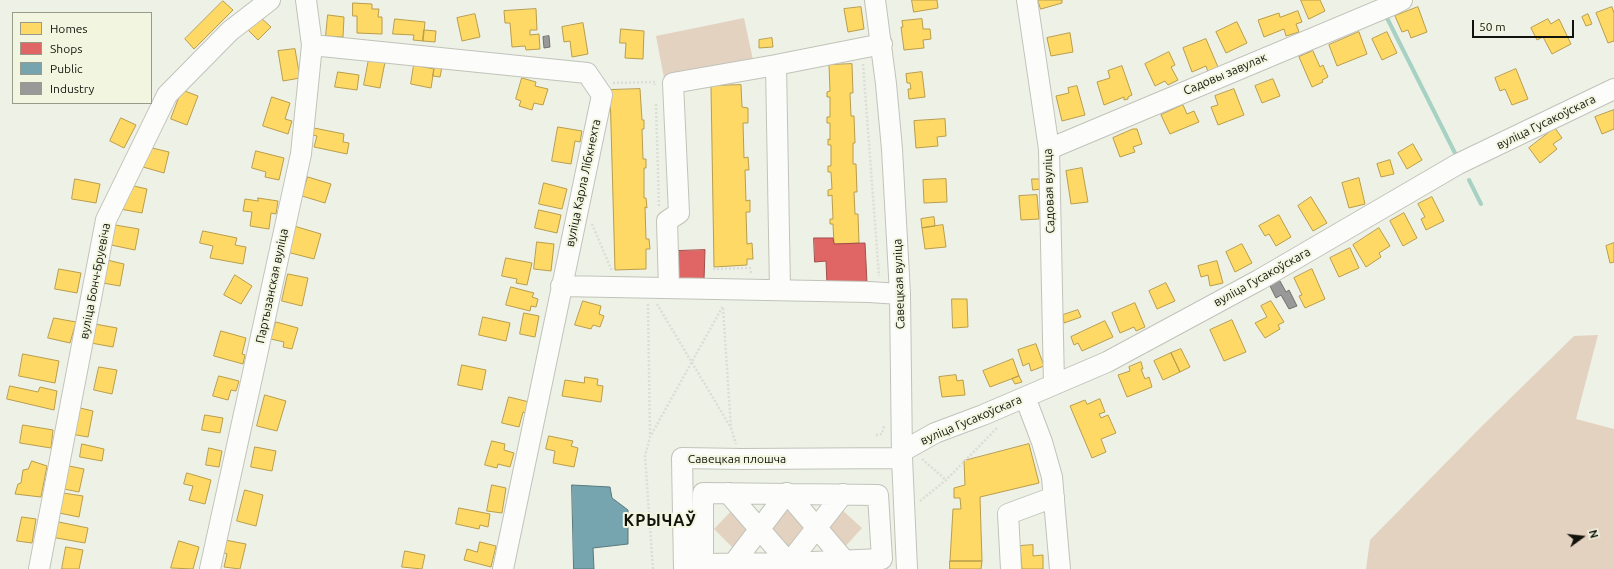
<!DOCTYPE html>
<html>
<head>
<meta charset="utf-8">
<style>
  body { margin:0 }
  #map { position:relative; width:1614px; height:569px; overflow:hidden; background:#eef1e5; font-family:Ubuntu,sans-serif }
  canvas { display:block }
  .legend { position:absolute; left:12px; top:12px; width:140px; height:92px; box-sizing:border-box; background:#f2f6e0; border:1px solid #989b8b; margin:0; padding:5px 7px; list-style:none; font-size:12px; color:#11120b }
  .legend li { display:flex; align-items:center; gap:8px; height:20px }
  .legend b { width:20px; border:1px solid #989b8b }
  .north { position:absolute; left:1562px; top:517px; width:40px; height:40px; -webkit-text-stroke:3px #f2f6e0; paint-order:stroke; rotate:75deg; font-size:11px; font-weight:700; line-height:16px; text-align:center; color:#11120b }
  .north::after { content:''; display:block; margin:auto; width:14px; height:18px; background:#11120b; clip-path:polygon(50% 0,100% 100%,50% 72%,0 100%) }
  .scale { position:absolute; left:1472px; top:20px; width:102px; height:18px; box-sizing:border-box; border:2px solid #11120b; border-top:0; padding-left:5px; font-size:12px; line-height:14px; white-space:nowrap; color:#11120b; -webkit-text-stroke:3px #f2f6e0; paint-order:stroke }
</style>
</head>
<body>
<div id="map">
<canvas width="1614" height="569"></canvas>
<ul class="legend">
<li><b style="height:11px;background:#ffd966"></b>Homes</li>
<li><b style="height:11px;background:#e06666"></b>Shops</li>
<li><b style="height:11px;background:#76a5af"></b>Public</li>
<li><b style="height:11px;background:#999"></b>Industry</li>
</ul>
<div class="north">N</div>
<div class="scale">50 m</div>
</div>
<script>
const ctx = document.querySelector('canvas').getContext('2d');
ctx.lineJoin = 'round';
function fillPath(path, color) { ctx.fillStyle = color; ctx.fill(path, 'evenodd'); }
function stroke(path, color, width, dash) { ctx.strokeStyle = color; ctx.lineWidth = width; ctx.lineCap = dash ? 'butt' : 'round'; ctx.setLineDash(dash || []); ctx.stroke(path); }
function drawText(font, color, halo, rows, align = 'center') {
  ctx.font = font + ' Ubuntu,sans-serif'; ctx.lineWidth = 4; ctx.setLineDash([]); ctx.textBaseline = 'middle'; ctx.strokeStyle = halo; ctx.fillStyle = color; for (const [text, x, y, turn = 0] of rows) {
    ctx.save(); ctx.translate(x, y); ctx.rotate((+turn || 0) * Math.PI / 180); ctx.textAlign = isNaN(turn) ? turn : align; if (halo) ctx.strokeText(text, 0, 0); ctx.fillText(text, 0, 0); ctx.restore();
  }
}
fillPath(new Path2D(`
  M744 18 753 60 664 78 656 36Z
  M1598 335 1576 419 1614 429V569H1366L1370 540 1482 426 1574 336Z
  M734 508 754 529 734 549 714 529Z
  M787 508 808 528 789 548 768 528Z
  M840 508 862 528 843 549 821 529Z`), '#e4d2c1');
const homes = new Path2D(`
  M912 0H937L938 8 914 12Z
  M1038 0H1062V3L1041 9Z
  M1301 0H1320L1325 11 1309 19Z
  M223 1 233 10 194 49 185 39Z
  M353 3 372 4V9H379L378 17H382V34L357 33V16H353Z
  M861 7 864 29 848 32 844 9Z
  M1418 7 1427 32 1411 38 1408 30 1402 32 1395 16Z
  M1612 7 1614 13V41L1608 43 1596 13Z
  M536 9 537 30H530V35L539 34 540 49 526 50 525 46 512 47 510 23H505L504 11Z
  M1298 11 1302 22 1296 24 1299 32 1286 36 1284 29 1264 37 1258 20 1279 13 1280 17Z
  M475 14 480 37 462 41 457 18Z
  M1588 14 1592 24 1586 26 1582 17Z
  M328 15 344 17 343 37 326 36Z
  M260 17 271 27 258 40 248 30Z
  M395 19 425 22 423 41 413 40 414 35 393 34Z
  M922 19 923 29H930L931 39 923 40 924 48 904 50 901 27H903L902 21Z
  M1548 19 1551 24 1559 19 1571 44 1552 54 1543 37 1537 40 1531 28Z
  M1237 22 1247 43 1226 53 1216 32Z
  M583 23 588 54 572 57 570 41 564 42 562 27Z
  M621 29 644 31 643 59 625 58 626 43H620Z
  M424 30 436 31 435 42 423 41Z
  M1359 32 1367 54 1337 66 1329 45Z
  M1387 32 1397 53 1382 60 1372 39Z
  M1070 33 1073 52 1051 56 1047 38Z
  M772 38 773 47 759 48V40Z
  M1206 39 1218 67 1208 72 1206 66 1192 72 1183 48Z
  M295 49 300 78 283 81 278 51Z
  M1313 51 1320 67 1323 65 1328 77 1322 80 1323 82 1312 87 1299 57Z
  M1169 52 1175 65 1171 67 1178 80 1168 85 1165 81 1155 86 1145 64Z
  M369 59 385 62 380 88 364 85Z
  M852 64 853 93H850L851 116H854L855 143H853V164H856L857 192H854L855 214H858L859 243 834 244 833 224H830V219H833L832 195 828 196V190L832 189 831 172H828V166H831V145H828V139L830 140V123H827V117H830V97H827V92L830 91 829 65Z
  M414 65 434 69 431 88 411 84Z
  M435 65 442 67 440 77 433 76Z
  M1122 66 1132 95 1128 97V99L1124 100V97L1104 105 1097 82 1110 78 1108 71Z
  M1516 69 1528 99 1512 105 1505 89 1500 91 1495 78Z
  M338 72 359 75 357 90 335 87Z
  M922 72 925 97 909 99 908 89H911L910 83H907L906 74Z
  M522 78 536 82 535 86 548 89 543 105 534 103 532 110 519 106 521 101 516 99Z
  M1273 79 1280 96 1262 103 1255 86Z
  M741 85 742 107 748 108V123H743L744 158 748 157 749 170H745L746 201 750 200V212H746L747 244 752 243 753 259H747V265L714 267 711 86Z
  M1077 86 1085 115 1062 121 1056 96 1069 93 1068 88Z
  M640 89 642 120H644V129H642L643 159H646V168H644V198H646L647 208 645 207 646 239H649L650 249H646V269L615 270 610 90Z
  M1234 89 1244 115 1218 125 1211 107 1218 105 1215 96Z
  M182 90 198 96 187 125 171 119Z
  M272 97 290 103 285 119 292 121 288 134 263 126Z
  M1183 105 1187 114 1194 111 1199 122 1170 134 1161 115Z
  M1614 110V129L1602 134 1595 117Z
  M121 118 136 125 124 148 110 141Z
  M945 119 946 136 937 137 938 146 916 148 914 121Z
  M558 127 582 131 580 142 575 141 571 164 552 161Z
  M314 128 344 134 343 142 349 143 347 154 314 147 317 136 313 135Z
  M1555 128 1562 138 1553 144 1557 149 1540 163 1529 148Z
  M1133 129H1137L1142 144 1133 147 1135 152 1120 157 1113 138Z
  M1413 144 1422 160 1407 169 1398 153Z
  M148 147 169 152 164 173 143 167Z
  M256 151 284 158 279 180 265 177 266 172 252 168Z
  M1390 160 1394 174 1381 177 1377 164Z
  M1082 168 1088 202 1071 204 1066 171Z
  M308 177 331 184 325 203 302 196Z
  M1359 178 1365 204 1349 208 1342 183Z
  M75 179 100 184 96 203 72 199Z
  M946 179 947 202 924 203 923 180Z
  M1032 179H1041L1042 189 1033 190Z
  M544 183 567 189 562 209 539 204Z
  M125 184 147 189 142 213 120 209Z
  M1037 195 1039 219 1021 220 1019 196Z
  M1311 197 1327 223 1313 231 1298 206Z
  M1432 197 1444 221 1426 230 1421 219 1425 217 1418 204Z
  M258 198 278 201 276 214 271 213 269 229 250 226 252 212 243 211 245 199 258 201Z
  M539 210 561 215 557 233 535 228Z
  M1404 213 1417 238 1403 246 1390 221Z
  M1279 215 1291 237 1276 246 1269 234 1265 236 1259 226Z
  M934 217 935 226 922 228 921 219Z
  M115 225 139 229 135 250 111 245Z
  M943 225 946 247 925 249 922 228Z
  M294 226 321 234 314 259 287 252Z
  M1379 228 1390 246 1379 253 1381 257 1366 267 1353 245Z
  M203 231 237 238 235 245 246 247 243 264 210 258 213 246 200 243Z
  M537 242 554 244 551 271 534 269Z
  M1614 243V262L1610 263 1606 246Z
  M1242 244 1252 263 1235 272 1226 252Z
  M1350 248 1359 268 1339 277 1330 258Z
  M506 258 532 263 527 285 516 283 517 279 502 276Z
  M107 260 124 264 120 286 103 283Z
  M1217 261 1223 283 1210 286 1208 275 1201 277 1198 266Z
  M59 269 81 273 77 293 55 289Z
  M1312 269 1325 299 1305 308 1299 296 1302 295 1294 278Z
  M288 274 308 278 302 306 282 301Z
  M235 275 252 286 241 304 224 295Z
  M1166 283 1175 301 1157 309 1149 291Z
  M511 287 534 293 532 297 538 299 536 307 531 306 530 311 506 305Z
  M952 299H967L968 327 953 328Z
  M583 301 601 306 599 314 604 316 600 327 593 325 591 329 575 325Z
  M1271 301 1284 322 1278 325 1280 329 1265 338 1255 323 1267 317 1261 306Z
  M1135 303 1145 327 1136 331 1134 327 1120 333 1112 313Z
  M1078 310 1081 317 1064 323 1063 315Z
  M524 313 539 316 535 337 520 334Z
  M483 317 510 323 506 341 479 335Z
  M54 318 76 322 70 343 48 338Z
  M1232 320 1246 352 1224 361 1210 330Z
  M1105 321 1113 337 1082 351 1078 343 1074 345 1071 337Z
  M276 322 298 328 292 349 283 347 284 342 271 339Z
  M95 324 117 328 113 347 91 343Z
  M221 331 246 338 242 354 245 355 243 364 214 356Z
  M1036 344 1044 366 1031 371 1029 363 1023 366 1018 350Z
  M1181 349 1190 367 1180 372 1171 353Z
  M1171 353 1180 372 1163 380 1154 361Z
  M23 354 59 361 55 383 19 376Z
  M1013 359 1019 376 990 387 983 371Z
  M1141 362 1143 369H1141L1145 379 1149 377 1152 387 1127 397 1118 375 1130 371 1129 367Z
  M462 365 486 370 482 390 458 385Z
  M99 367 117 370 112 394 94 390Z
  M956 375 957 381 963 380 965 395 942 397 939 377Z
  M219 376 239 381 236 391 231 390 228 400 213 396Z
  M1019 376 1022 382 1015 384 1012 379Z
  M585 377 598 379 597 385 603 386 601 402 562 396 565 380 584 383Z
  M10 386 38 392 40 387 57 391 54 410 7 399Z
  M265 395 286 401 277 431 257 426Z
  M509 397 529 402 526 413 523 412 519 427 502 423Z
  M1100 399 1105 412 1099 414 1101 418 1108 415 1116 433 1101 439 1106 452 1092 458 1070 406 1085 400 1087 404Z
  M76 407 93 411 88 437 71 434Z
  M205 415 223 418 220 433 202 430Z
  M23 425 53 430 51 448 20 443Z
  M549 436 573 441 571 446 578 448 574 467 553 463 555 451 546 449Z
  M492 441 505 444 504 450 514 453 510 467 498 464 497 468 485 465Z
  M82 444 104 449 102 461 80 457Z
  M1029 444 1039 483 980 497 982 561H950L953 509H961L960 498H954V488L965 485 964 461Z
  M255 447 276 451 272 471 251 467Z
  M209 448 222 451 219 467 206 465Z
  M32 461 47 466 41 497 15 494 18 484 21 483 23 470 28 469Z
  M64 465 84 469 79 492 59 488Z
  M187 473 211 480 205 504 189 500 193 486 184 484Z
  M492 485 506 488 502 513 487 511Z
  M245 490 263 495 256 526 237 521Z
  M63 493 83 496 79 517 59 513Z
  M459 508 490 514 488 527 480 525 479 529 456 524Z
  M22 517 36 519 32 543 17 541Z
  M54 521 88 528 85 543 51 537Z
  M225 540 246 544 240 569 224 567 227 554 222 552Z
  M179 541 199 547 193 569 171 568Z
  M480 542 496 546 491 567 464 560 467 549 477 552Z
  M1033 545V556L1043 555V569H1022L1020 546Z
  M66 547 83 550 79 569H62Z
  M405 551 425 555 422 569 402 567Z
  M950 561H982L981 569H950Z`);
fillPath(homes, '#ffd966');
stroke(homes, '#b89d4b', 1);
const shops = new Path2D(`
  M814 238H833L834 244 865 243 867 283 827 285 826 261 815 262Z
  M705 250 704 280H677V251Z`);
fillPath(shops, '#e06666');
stroke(shops, '#a24d4b', 1);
const public = new Path2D(`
  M572 485 610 487 612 498 628 510V544L593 548 594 569H574Z`);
fillPath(public, '#76a5af');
stroke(public, '#58797e', 1);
const industry = new Path2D(`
  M549 36 550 47 544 48 543 37Z
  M1280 281 1286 292 1289 290 1297 306 1289 309 1281 295 1276 298 1270 286Z`);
fillPath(industry, '#999');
stroke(industry, '#70706e', 1);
stroke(new Path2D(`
  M1385 14 1457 157
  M1469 180 1481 204`), '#a6d1c3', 4);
const minor = new Path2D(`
  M875 0 886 84 892 149 900 294 902 458 907 569
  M1027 0 1049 149 1054 384
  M312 45 587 73 602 95 503 569
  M776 65 780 290
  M1049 149 1392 5 1402 0
  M561 286 869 292 900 294
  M669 288 667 221 679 213 673 83 776 65 882 44
  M1025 397 1042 442 1052 477 1060 569
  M903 451 935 433 983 415 1107 362 1259 280 1458 164 1614 89
  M703 493 878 495 882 559 789 563 703 564Z
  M728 493 789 563 843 494
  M733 564 787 493 845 561
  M39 569 106 220 167 95 230 31 270 0
  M210 569 301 154 312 45 306 0
  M684 569 682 458 742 459 902 458
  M1011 569 1008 514 1054 497`);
stroke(minor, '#c1c3ba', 22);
stroke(new Path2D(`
  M863 64 879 276
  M613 83 655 82V85
  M656 104 659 207
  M592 224 612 271
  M713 269 750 268 751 273
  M648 304 650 435
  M657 304 731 428
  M723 308 731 428 736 444
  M876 435 882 434 884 426
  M922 459 946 480
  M920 501 946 480 998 427
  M653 569 645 456 650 437 723 306`), '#dbddd8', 2.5, [2, 2]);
stroke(minor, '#fcfdfb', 20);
drawText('12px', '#11120b', '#f2f6e0', [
  ["Садовы завулак",1225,74,-23],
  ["вуліца Гусакоўскага",1546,122,-26],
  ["вуліца Карла Лібкнехта",583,183,-78],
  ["Садовая вуліца",1049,191,-92],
  ["вуліца Гусакоўскага",1262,277,-29],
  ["вуліца Бонч-Бруевіча",95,281,-79],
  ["Савецкая вуліца",899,284,-92],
  ["Партызанская вуліца",272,286,-78],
  ["вуліца Гусакоўскага",971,420,-23],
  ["Савецкая плошча",737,459]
]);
ctx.letterSpacing = '1px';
drawText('bold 16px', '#11120b', '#f2f6e0', [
  ["КРЫЧАЎ",660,521]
]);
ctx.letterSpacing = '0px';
</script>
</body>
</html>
